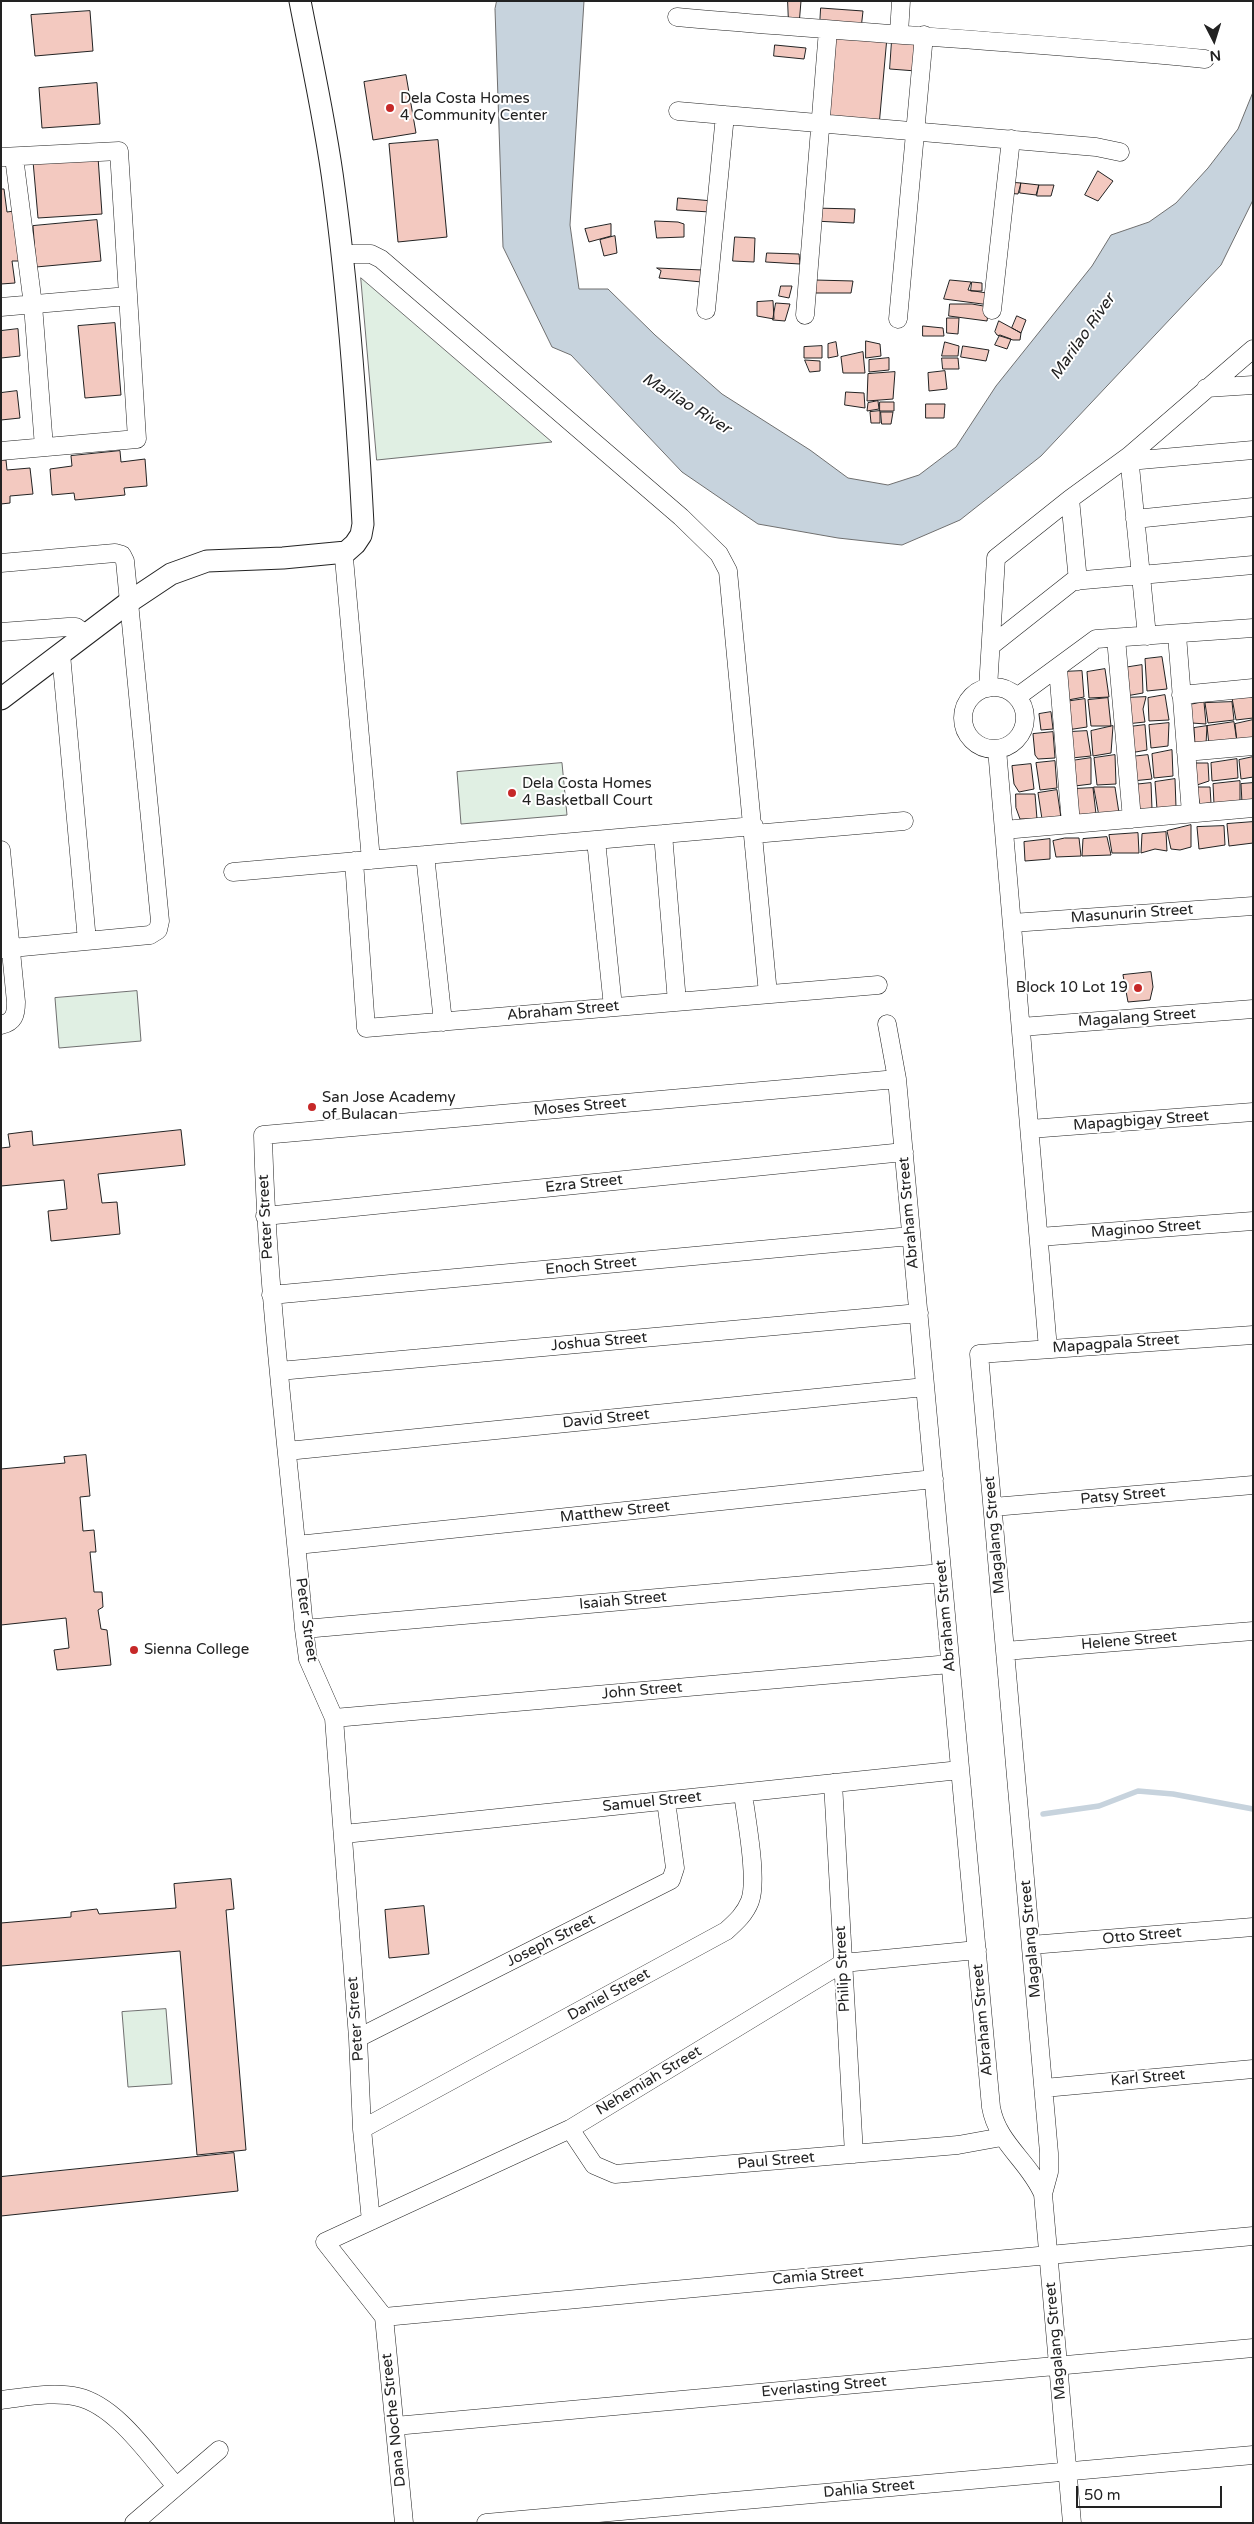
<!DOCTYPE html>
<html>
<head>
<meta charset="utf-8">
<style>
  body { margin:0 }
  #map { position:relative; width:1254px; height:2524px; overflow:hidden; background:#fff; font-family:"Varela Round",sans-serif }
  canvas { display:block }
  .frame { position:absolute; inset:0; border:2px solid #222; pointer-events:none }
  .north { position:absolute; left:1189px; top:15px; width:50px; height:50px; -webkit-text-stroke:4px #fff; paint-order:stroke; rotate:175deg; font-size:14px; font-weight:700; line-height:20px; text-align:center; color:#222 }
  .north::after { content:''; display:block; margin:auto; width:18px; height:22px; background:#222; clip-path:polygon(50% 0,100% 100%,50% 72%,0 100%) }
  .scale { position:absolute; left:1076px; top:2486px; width:146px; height:22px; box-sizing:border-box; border:2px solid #222; border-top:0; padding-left:6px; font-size:15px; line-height:18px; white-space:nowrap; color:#222; -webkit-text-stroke:4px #fff; paint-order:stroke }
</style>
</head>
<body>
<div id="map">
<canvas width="1254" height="2524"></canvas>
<div class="frame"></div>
<div class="north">N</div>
<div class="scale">50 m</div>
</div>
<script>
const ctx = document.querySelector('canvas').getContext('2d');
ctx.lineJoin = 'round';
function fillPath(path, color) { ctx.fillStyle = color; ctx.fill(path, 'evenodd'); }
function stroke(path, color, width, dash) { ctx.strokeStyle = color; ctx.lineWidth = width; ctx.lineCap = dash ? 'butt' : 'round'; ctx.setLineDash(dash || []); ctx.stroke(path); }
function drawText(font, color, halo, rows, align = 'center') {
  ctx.font = font + ' "Varela Round",sans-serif'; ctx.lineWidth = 4; ctx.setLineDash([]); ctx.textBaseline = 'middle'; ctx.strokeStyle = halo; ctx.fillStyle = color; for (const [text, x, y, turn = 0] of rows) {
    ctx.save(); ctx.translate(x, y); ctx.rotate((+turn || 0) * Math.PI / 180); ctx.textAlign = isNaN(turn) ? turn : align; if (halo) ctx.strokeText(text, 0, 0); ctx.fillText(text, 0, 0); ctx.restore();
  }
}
const green = new Path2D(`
  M361 278 552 442 377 460Z
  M562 763 567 815 461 824 457 772Z
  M137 991 141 1041 59 1048 55 998Z
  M166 2009 172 2084 128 2087 122 2012Z`);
fillPath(green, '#e0efe3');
stroke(green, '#6f6f6f', 1);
const water = new Path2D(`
  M497 1H584L570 225 579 289H608L655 335 722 394 810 450 848 478 888 485 919 475 956 447 996 386 1092 266 1111 235 1149 222 1176 203 1208 168 1238 129 1253 92V200L1221 265 1041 456 960 520 902 545 838 538 758 524 682 472 571 355 552 347 503 247 495 9Z`);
fillPath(water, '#c7d3dd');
stroke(water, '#6f6f6f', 1);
stroke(new Path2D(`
  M1043 1814 1099 1806 1138 1791 1173 1794 1253 1809`), '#c7d3dd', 5.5);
const building = new Path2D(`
  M788 1H801L799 25H789Z
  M821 8 863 11 861 29 820 26Z
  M90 11 93 51 35 56 31 15Z
  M830 33 887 37 879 126 822 121Z
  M892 40 919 43 916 71 890 69Z
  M775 45 806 48 804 59 774 56Z
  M406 75 416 133 373 140 364 82Z
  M97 83 100 124 42 128 39 88Z
  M438 140 447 237 398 242 389 144Z
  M98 157 102 214 38 218 33 161Z
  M1098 171 1113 181 1098 201 1085 195Z
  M1008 182 1021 183 1018 194 1006 193Z
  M1021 183 1039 185 1036 195 1020 193Z
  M1039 185H1054L1051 196H1037Z
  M1 189H4L7 212 14 211 19 261H12L15 283 1 284Z
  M678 198 713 201 710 212 677 210Z
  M814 208 855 209 854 223 814 221Z
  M97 220 101 261 36 267 33 226Z
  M655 221 678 222 684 224V237L657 238Z
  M611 224V236L589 242 585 229Z
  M615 236 617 253 604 256 600 240Z
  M735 237 755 238 754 262 733 261Z
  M767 253 799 254 800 264 766 262Z
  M657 268 703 270 702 282 659 278 661 271Z
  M815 280 853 281 851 293H813Z
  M950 280 971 282 968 290 993 294 990 305 944 299Z
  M972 282 982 283V291H971Z
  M781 286H792L789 298 779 296Z
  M773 301 774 319 757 316V302Z
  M776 303 790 304 785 321 773 320Z
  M950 304H972L989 307 987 321 949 316Z
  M1017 316 1026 320 1021 333 1012 328Z
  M947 318H959L958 334 947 333Z
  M999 321 1021 333 1020 340H1013L997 335 995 332Z
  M115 323 121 395 85 398 78 326Z
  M923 326 943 328 944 336H923Z
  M18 329 20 356 1 358V331Z
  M1000 335 1011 339 1007 349 995 345Z
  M866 341 880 344 881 356 866 358Z
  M836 342 838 356 828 358V344Z
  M945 342 959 346 958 356H942Z
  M822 346V358H804V347Z
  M963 346 989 350 986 361 961 357Z
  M863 352 865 373H843L841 357Z
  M889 358V370L869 372V360Z
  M942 358H958L959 369H943Z
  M805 360 820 361V371L810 372Z
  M945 371 947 389 929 391 928 373Z
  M895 372 893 399 867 401 868 374Z
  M17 391 20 418 1 420V393Z
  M846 392 864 393 865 408 845 405Z
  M878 401 879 409 867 411 868 403Z
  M880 402H894V411H880Z
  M926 404H945L944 418H926Z
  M880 411V423H871L870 412Z
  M881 412H893L891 424H882Z
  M120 451 121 462 145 459 147 486 124 488 125 495 75 500 74 493 52 495 50 469 72 466 71 456Z
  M1 460H6L7 470 30 468 33 494 10 496V503L1 504Z
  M1162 657 1167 689 1147 691 1145 659Z
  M1142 665 1143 693 1126 696 1123 668Z
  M1105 669 1109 697 1089 698 1087 672Z
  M1082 671 1084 697 1068 700 1061 672Z
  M1165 695 1169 720 1149 721 1148 698Z
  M1146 697 1143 709 1145 722 1126 724 1123 698Z
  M1246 697H1253V718L1236 720 1232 698Z
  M1108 698 1111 726H1091L1088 700Z
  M1085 699 1087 727 1067 730 1064 702Z
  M1204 702 1206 724 1192 723 1189 705Z
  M1232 702 1234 720 1208 723 1205 703Z
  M1051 712 1053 729 1041 730 1039 714Z
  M1253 720V740L1237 742 1235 724Z
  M1234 722 1237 742 1209 745 1207 726Z
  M1169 723 1168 746 1151 748 1149 725Z
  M1145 725 1147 750 1130 753 1129 727Z
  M1113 726 1111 753 1093 756 1091 731Z
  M1207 726 1206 744 1195 745 1194 728Z
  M1087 731 1091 756 1072 758 1069 732Z
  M1053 732 1055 758 1038 759 1035 755 1033 734Z
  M1172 750 1173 776 1154 778 1152 754Z
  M1115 755 1116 784 1097 785 1094 758Z
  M1148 755 1152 779 1132 781 1130 757Z
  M1253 757V777L1241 779 1239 760Z
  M1091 758V784L1075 786 1071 761Z
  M1237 759 1238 778 1212 781 1211 763Z
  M1055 761 1057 788 1040 790 1036 763Z
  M1196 763H1208L1209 781 1197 785Z
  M1031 764 1034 789 1019 792 1014 784 1012 766Z
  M1175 779 1176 807 1157 809 1155 782Z
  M1240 781V802L1214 804 1213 784Z
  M1151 783 1152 809 1134 811 1132 785Z
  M1253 783V802L1242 803 1241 784Z
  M1094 787H1115L1119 813 1099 814Z
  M1197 787H1210L1211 803 1200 804Z
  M1093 788 1096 814 1078 816 1073 789Z
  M1057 790 1061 818 1042 819 1038 793Z
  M1016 794H1035L1037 819H1020L1016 808Z
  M1253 822V843L1229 846 1227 824Z
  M1191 825V847L1180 850 1171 849 1167 831Z
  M1224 826 1225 845 1199 849 1197 827Z
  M1166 832 1167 851 1155 849 1141 853 1142 834Z
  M1138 833 1139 853H1112L1109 835Z
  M1107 837 1111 855 1082 856 1083 839Z
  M1065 838H1079L1081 856 1056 857 1053 841Z
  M1050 839V859L1025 861 1024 842Z
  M1151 972 1153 987 1150 1000 1128 1002 1123 975Z
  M181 1130 185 1165 98 1174 102 1203 117 1202 120 1234 51 1241 48 1211 67 1209 64 1180 1 1186V1148L10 1147 8 1134 32 1131 33 1145Z
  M86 1455 90 1496 80 1497 83 1531 94 1530 96 1552H90L94 1592H102L103 1607 98 1610 101 1629 107 1630 111 1665 57 1670 54 1650 69 1648 66 1618 1 1625V1469L65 1463 64 1457Z
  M231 1879 234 1909 226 1910 246 2150 197 2155 180 1951 1 1966V1923L71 1917V1912L97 1909 99 1914 176 1908 174 1884Z
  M424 1906 429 1954 389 1958 385 1910Z
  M234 2153 238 2191 1 2216V2177Z`);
fillPath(building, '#f3c9c0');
stroke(building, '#222', 1);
const minor = new Path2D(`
  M677 17C853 33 1029 42 1205 59
  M899 33 901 1
  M678 111 1096 147 1120 152
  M1 157 119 151 137 439 1 451
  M14 157 33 305 44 447
  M343 254H371L381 259 681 517 719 554 728 571 768 994
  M1 307 128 296
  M706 310 725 115
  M992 310 1011 139
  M805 315 828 30
  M898 319 924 35
  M1206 388 1253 385
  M1129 456 1147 636
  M1129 461 1253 450
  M1070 499 1078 581
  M1135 519 1253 507
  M346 552 344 558 371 860
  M1 563 115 553 122 555 125 561 160 921 158 930 150 935 1 949
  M1 632 68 627H76L87 635
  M1177 635 1191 813
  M1116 638 1132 819
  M992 645 1073 581 1253 565
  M61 654 87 941
  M1058 669 1071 824
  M963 718a31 31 0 1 1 62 0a31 31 0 1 1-62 0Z
  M988 688 996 558 1070 499 1129 456 1253 349
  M1181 695 1253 688
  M1017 697 1096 639 1253 628
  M997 749 1048 1349
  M1186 752 1253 746
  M1004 830 1253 808
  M663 834 677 1002
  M754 834 904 821
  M596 840 613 1007
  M1 850 16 1002C16 1015 14 1022 1 1025
  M425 855 443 1022
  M354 861 366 1028 878 985
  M233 872 754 826
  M1012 923 1253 906
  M887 1024 897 1079 991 2107C997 2143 1029 2161 1043 2194
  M1021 1027 1253 1009
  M1030 1129 1253 1112
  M265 1216 904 1152
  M1039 1237 1253 1221
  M271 1295 911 1236
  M279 1371 919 1313
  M287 1451 925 1387
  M993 1507 1253 1485
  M297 1545 934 1479
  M304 1629 942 1573
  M1005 1651 1253 1631
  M334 1718 950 1664
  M833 1783 854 2154
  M344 1834 960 1770
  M1031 1945 1253 1927
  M358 2038 671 1880 675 1868 666 1801
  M1044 2088 1253 2069
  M362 2129 726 1931C736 1922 745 1914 750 1901 758 1879 746 1818 743 1793
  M570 2129 594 2165 615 2174 958 2145 1002 2137
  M371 2221 362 2129 358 2038 334 1718 308 1659 304 1629C290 1464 267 1300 263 1135L897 1079
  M384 2317 1253 2236
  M384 2317 325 2242 570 2129 843 1963 977 1950
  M384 2317 404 2523
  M1 2400C26 2397 54 2391 78 2397 117 2406 150 2457 176 2486
  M395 2426 1253 2348
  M134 2523 219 2450
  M486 2523 1253 2455
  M1072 2523 1043 2194 1049 2172V2153L979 1354 1253 1335`);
const tertiary = new Path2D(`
  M1 699 129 602 171 574 207 561 283 558 346 552 355 544 361 535 363 524C357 411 349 299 334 188 326 125 312 63 300 1`);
stroke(minor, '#222', 19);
stroke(tertiary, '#222', 23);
stroke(minor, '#fff', 18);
stroke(tertiary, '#fff', 21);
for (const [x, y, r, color] of [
  [390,108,5,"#c62828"],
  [512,793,5,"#c62828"],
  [1138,988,5,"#c62828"],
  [312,1107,5,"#c62828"],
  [134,1650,5,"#c62828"]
]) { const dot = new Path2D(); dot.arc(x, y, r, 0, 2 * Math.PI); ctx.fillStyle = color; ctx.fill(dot); stroke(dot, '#fff', 2); }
drawText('15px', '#222', '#fff', [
  ["Dela Costa Homes",400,99],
  ["4 Community Center",400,116],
  ["Dela Costa Homes",522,784],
  ["4 Basketball Court",522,801],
  ["Block 10 Lot 19",1128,988,"right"],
  ["San Jose Academy",322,1098],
  ["of Bulacan",322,1115],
  ["Sienna College",144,1650]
], 'left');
drawText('15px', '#222', '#fff', [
  ["Masunurin Street",1132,914,-4],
  ["Abraham Street",563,1011,-5],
  ["Magalang Street",1137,1018,-4],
  ["Moses Street",580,1107,-5],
  ["Mapagbigay Street",1141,1121,-4],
  ["Ezra Street",584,1184,-6],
  ["Abraham Street",909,1213,-95],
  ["Peter Street",266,1217,-93],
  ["Maginoo Street",1146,1229,-4],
  ["Enoch Street",591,1266,-5],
  ["Joshua Street",599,1342,-5],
  ["Mapagpala Street",1116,1344,-4],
  ["David Street",606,1419,-6],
  ["Patsy Street",1123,1496,-5],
  ["Matthew Street",615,1512,-6],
  ["Magalang Street",995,1535,-95],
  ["Isaiah Street",623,1601,-5],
  ["Abraham Street",946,1616,-95],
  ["Peter Street",306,1620,82],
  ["Helene Street",1129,1641,-5],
  ["John Street",642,1691,-5],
  ["Samuel Street",652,1802,-6],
  ["Otto Street",1142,1936,-5],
  ["Magalang Street",1031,1939,-95],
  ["Joseph Street",551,1941,-27],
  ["Philip Street",843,1969,-93],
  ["Daniel Street",609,1995,-29],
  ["Peter Street",356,2019,-94],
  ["Abraham Street",983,2020,-95],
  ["Karl Street",1148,2078,-5],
  ["Nehemiah Street",649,2081,-31],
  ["Paul Street",776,2161,-5],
  ["Camia Street",818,2276,-5],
  ["Magalang Street",1056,2341,-95],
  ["Everlasting Street",824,2387,-5],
  ["Dana Noche Street",394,2420,-96],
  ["Dahlia Street",869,2489,-5]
]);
drawText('italic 16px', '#222', '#fff', [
  ["Marilao River",1083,337,-55],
  ["Marilao River",686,404,32]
]);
</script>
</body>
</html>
